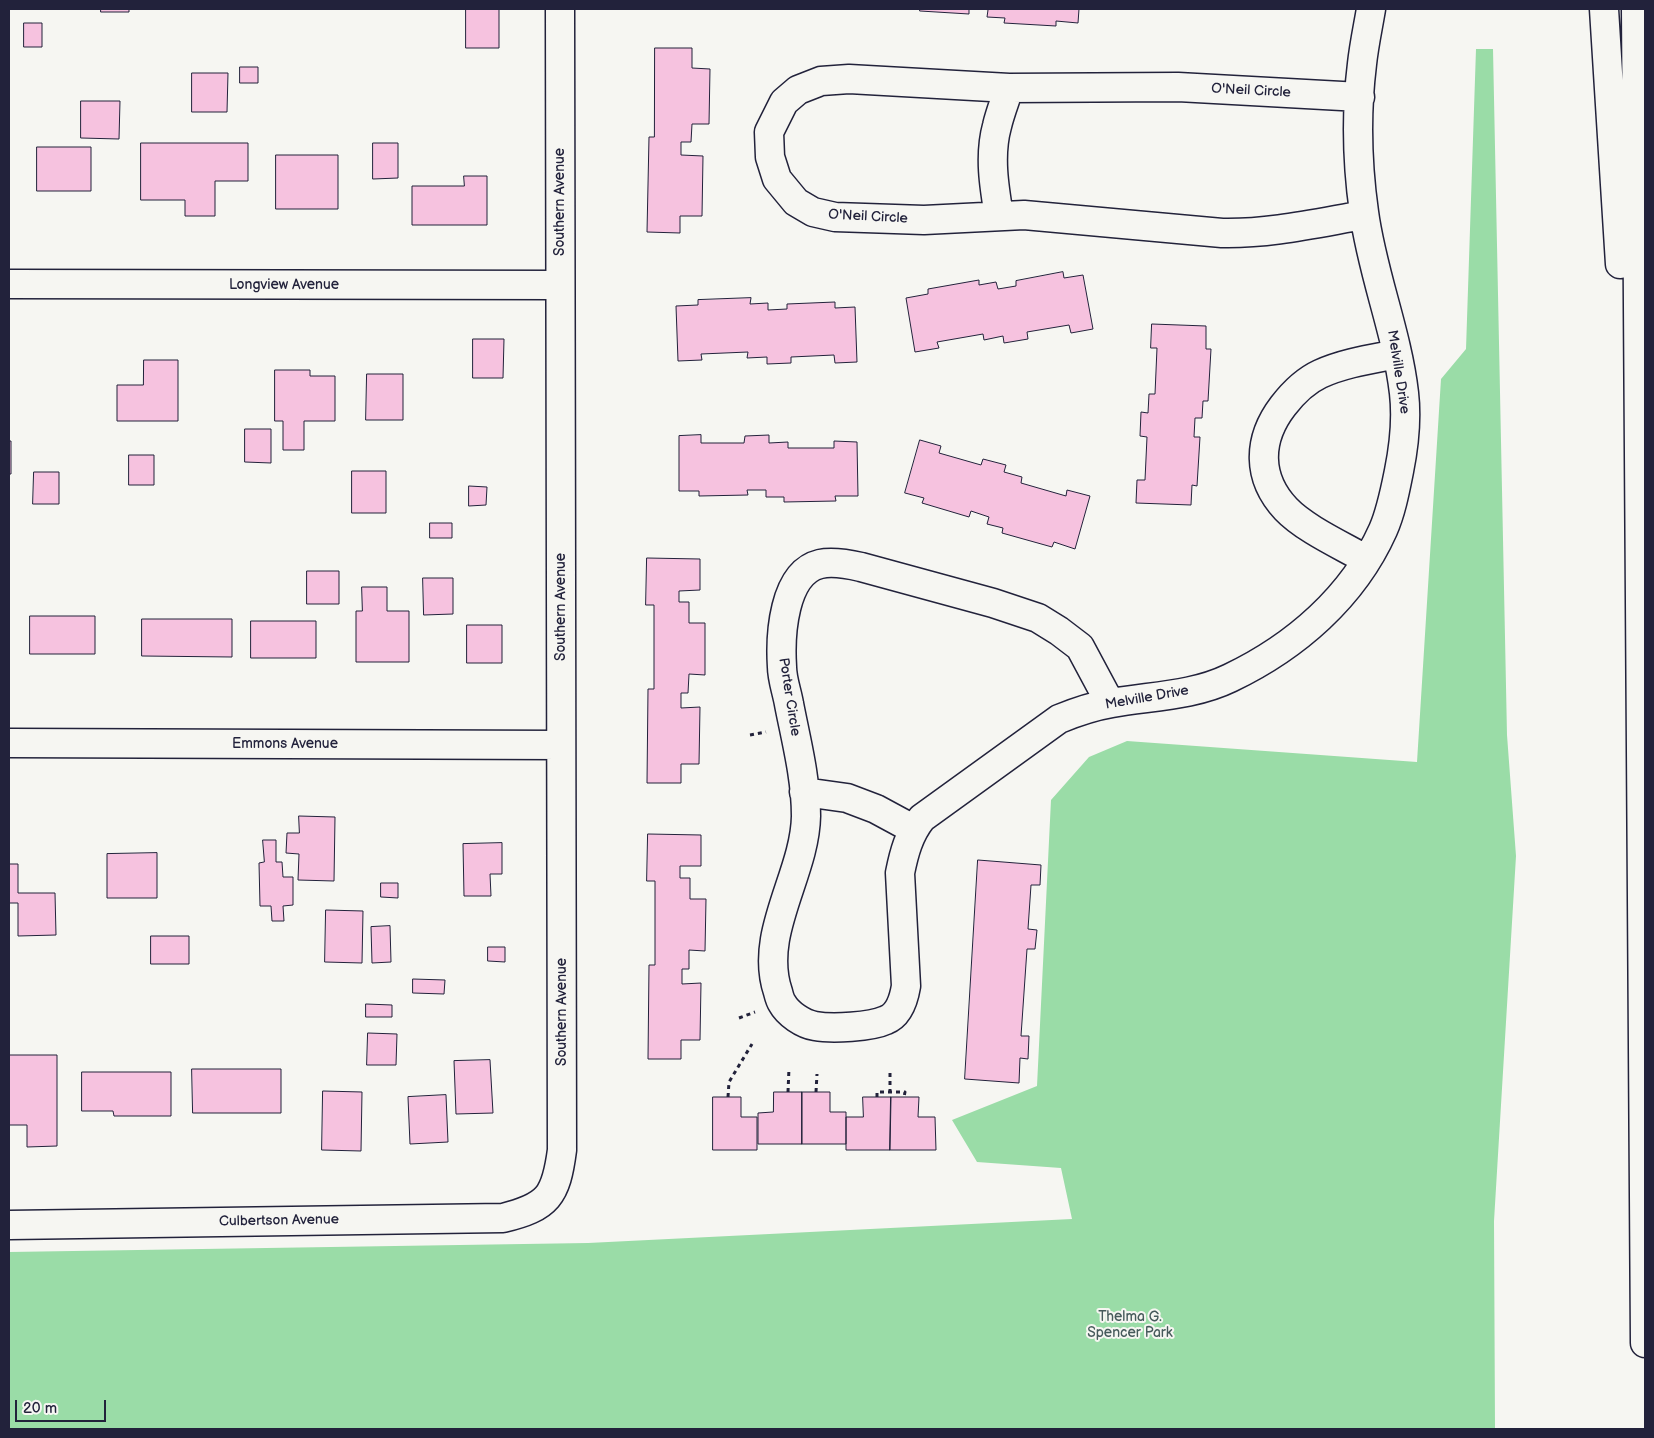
<!DOCTYPE html>
<html>
<head>
<meta charset="utf-8">
<style>
  body { margin:0 }
  #map { position:relative; width:1654px; height:1438px; overflow:hidden; background:#f6f6f2; font-family:"Balsamiq Sans",sans-serif }
  canvas { display:block }
  .frame { position:absolute; inset:0; border:10px solid #22223b; pointer-events:none }
  .scale { position:absolute; left:15px; top:1400px; width:91px; height:22px; box-sizing:border-box; border:2px solid #22223b; border-top:0; padding-left:6px; font-size:15px; line-height:18px; white-space:nowrap; color:#22223b; -webkit-text-stroke:4px #f6f6f2; paint-order:stroke }
</style>
</head>
<body>
<div id="map">
<canvas width="1654" height="1438"></canvas>
<div class="frame"></div>
<div class="scale">20 m</div>
</div>
<script>
const ctx = document.querySelector('canvas').getContext('2d');
ctx.lineJoin = 'round';
function fillPath(path, color) { ctx.fillStyle = color; ctx.fill(path, 'evenodd'); }
function stroke(path, color, width, dash) { ctx.strokeStyle = color; ctx.lineWidth = width; ctx.lineCap = dash ? 'butt' : 'round'; ctx.setLineDash(dash || []); ctx.stroke(path); }
function drawText(font, color, halo, rows, align = 'center') {
  ctx.font = font + ' "Balsamiq Sans",sans-serif'; ctx.lineWidth = 4; ctx.setLineDash([]); ctx.textBaseline = 'middle'; ctx.strokeStyle = halo; ctx.fillStyle = color; for (const [text, x, y, turn = 0] of rows) {
    ctx.save(); ctx.translate(x, y); ctx.rotate((+turn || 0) * Math.PI / 180); ctx.textAlign = isNaN(turn) ? turn : align; if (halo) ctx.strokeText(text, 0, 0); ctx.fillText(text, 0, 0); ctx.restore();
  }
}
fillPath(new Path2D(`
  M1476 49H1493L1507 735 1516 856 1494 1221 1495 1429H9V1252L588 1243 1072 1219 1061 1168 977 1162 952 1120 1037 1086 1051 800 1089 757 1127 741 1417 762 1441 379 1466 349Z`), '#9adca7');
const building = new Path2D(`
  M101 9H129V12H101Z
  M466 9H499V48H466Z
  M920 9H969V14L920 11Z
  M976 9H1079L1078 23 1056 21V26L1004 23 1005 18 987 17 988 10Z
  M24 23H42V47H24Z
  M655 48H692V68L710 69 709 124H692L691 142H681V155L703 156 702 216H680V233L647 232 649 137H654Z
  M240 67H258V83H240Z
  M192 73H228L227 112H192Z
  M81 101H120L119 139 81 138Z
  M141 143H248V181H215V216H185V200H141Z
  M373 143H398V178L373 179Z
  M37 147H91V191H37Z
  M276 155H338V209H276Z
  M464 176H487V225H412V186H464Z
  M1063 272 1064 278 1083 275 1093 329 1071 333 1069 325 1027 332 1028 339 1004 343 1003 336 984 340 983 334 937 342 939 348 915 352 906 298 928 294V289L979 280V285L996 282 998 289 1016 286V281Z
  M751 298 750 304 768 303V310L787 309V304L835 302V308L855 307 857 362 835 363 834 355 791 357V363L767 364V357L747 358 748 352 701 354 702 360 678 361 676 306 698 305V300Z
  M1152 324 1206 326V349H1211L1208 401H1203L1202 418H1195L1194 437H1200L1197 486 1192 485 1191 505 1136 503 1137 480H1145L1147 437 1140 436 1141 412 1148 413 1149 394H1155L1157 348H1151Z
  M473 339H504L503 378H473Z
  M144 360H178V421H117V385H143Z
  M275 370H310V376H335V421H304V450H283V421H275Z
  M367 374H403V420H366Z
  M245 429H271V463L245 462Z
  M701 435V443H744L745 436 769 435V443L788 442V448H834V441L857 442 858 496H835L836 501 784 502V497H766V490H747L748 495 699 496V491H679V436Z
  M920 440 941 446 939 453 981 465 983 459 1006 465 1004 472 1022 477 1021 483 1066 496 1067 490 1090 496 1075 549 1054 542 1052 547 1002 533 1003 528 987 524 989 517 971 511 969 517 922 503 924 498 905 493Z
  M9 441H11V474H9Z
  M129 455H154V485H129Z
  M352 471H386V513H352Z
  M34 472H59V504H33Z
  M469 486 487 487 486 505 469 506Z
  M430 523H452V538H430Z
  M647 558 700 559V590L679 591V602H689V623H705V675L689 674 688 693H681V708L700 707 699 764H681V783H647L648 689H654V605H646Z
  M307 571H339V604H307Z
  M423 578H453V614L424 615Z
  M362 587H387V611H409V662H356V611H362Z
  M30 616H95V654H30Z
  M142 619H232V657L142 656Z
  M251 621H316V658H251Z
  M467 625H502V663H467Z
  M299 816 335 817 334 881 298 880 299 854 286 853 287 833H299Z
  M648 834 701 835V866H680V878H690V899H706L705 951 689 950V969H682V984L701 983 700 1040H681V1059H648L649 965H655V881H647Z
  M263 840H276V862H282L283 877H293V905L283 906 284 921H272L271 906H260L259 863 264 862Z
  M502 843V874H490L491 896H464L463 844Z
  M157 853V898H107V854Z
  M978 860 1041 865 1040 885H1031L1028 929 1037 930 1035 949H1027L1021 1036H1029L1028 1059 1020 1058 1019 1083 965 1079Z
  M9 864H18V893H55L56 935 18 936V903H9Z
  M381 883H398V898L381 897Z
  M326 910 363 911 362 963 325 962Z
  M390 926 391 962 372 963 371 927Z
  M151 936H189V964H151Z
  M488 947H505V962L488 961Z
  M413 979 445 980 444 994 413 993Z
  M366 1004 392 1005V1017H366Z
  M368 1033 397 1034 396 1065H367Z
  M9 1055H57V1146L27 1147V1125H9Z
  M490 1060 493 1113 456 1114 454 1061Z
  M192 1069H281V1113H193Z
  M82 1072H171V1116H114L113 1111H82Z
  M323 1091 362 1092 361 1151 322 1150Z
  M774 1092H802V1144H758V1113L773 1112Z
  M802 1092H830V1112H846V1144H802Z
  M446 1095 448 1142 410 1144 408 1097Z
  M713 1097H741V1117H757V1150H713Z
  M863 1097H891L890 1150H846V1117H863Z
  M891 1097H919L918 1117H935L936 1150H890Z`);
fillPath(building, '#f6c2df');
stroke(building, '#22223b', 1);
const minor = new Path2D(`
  M1360 97 1178 87 1009 88 849 79 821 81 798 90 784 102 769 132 770 157 777 179 796 202 813 212 835 217 924 220 1024 215 1222 233C1270 234 1317 223 1364 215
  M999 216C994 186 989 155 997 126 1000 113 1005 101 1009 88
  M9 284 560 285
  M1367 560C1343 546 1305 529 1286 509 1257 478 1257 440 1283 406 1293 393 1305 381 1320 374 1344 363 1372 359 1397 354
  M1110 703 1080 647 1059 631 1038 618 993 603 861 567C848 564 833 561 820 564 783 573 780 636 782 667 782 679 787 692 789 704 796 740 806 778 806 816 805 875 758 933 778 992 779 996 780 1000 782 1003 788 1014 803 1024 815 1026 832 1029 871 1027 886 1020 899 1015 904 998 906 986L900 873C904 853 909 834 922 818L1059 719C1076 712 1094 706 1112 703 1151 696 1193 696 1230 678 1295 647 1353 597 1383 530 1391 512 1395 491 1399 471 1404 446 1407 419 1404 393 1397 332 1372 273 1364 212 1357 163 1356 113 1362 64 1364 45 1368 27 1371 9
  M9 743 561 745
  M804 792 847 798 876 809 913 829
  M9 1225 503 1218C548 1207 556 1196 562 1150L560 9`);
const highway = new Path2D(`
  M1604 9 1620 264
  M1636 9 1645 1343`);
stroke(minor, '#22223b', 31);
stroke(highway, '#22223b', 31);
stroke(new Path2D(`
  M750 735 766 732
  M739 1018 755 1012
  M890 1073V1092
  M788 1092 789 1068
  M816 1092 817 1074
  M728 1097 729 1082 752 1044
  M877 1097V1092H905L904 1097`), '#22223b', 3, [4, 4]);
stroke(minor, '#f6f6f2', 28);
stroke(highway, '#f6f6f2', 28);
drawText('14px', '#22223b', '#f6f6f2', [
  ["O'Neil Circle",1251,91,3],
  ["Southern Avenue",560,202,-90],
  ["O'Neil Circle",868,217,3],
  ["Longview Avenue",284,285],
  ["Melville Drive",1398,372,81],
  ["Southern Avenue",561,607,-90],
  ["Porter Circle",789,697,81],
  ["Melville Drive",1147,698,-10],
  ["Emmons Avenue",285,744],
  ["Southern Avenue",562,1012,-90],
  ["Culbertson Avenue",279,1221,-1]
]);
drawText('14px', '#465a5b', '#f6f6f2', [
  ["Thelma G.",1130,1317],
  ["Spencer Park",1130,1333]
]);
</script>
</body>
</html>
